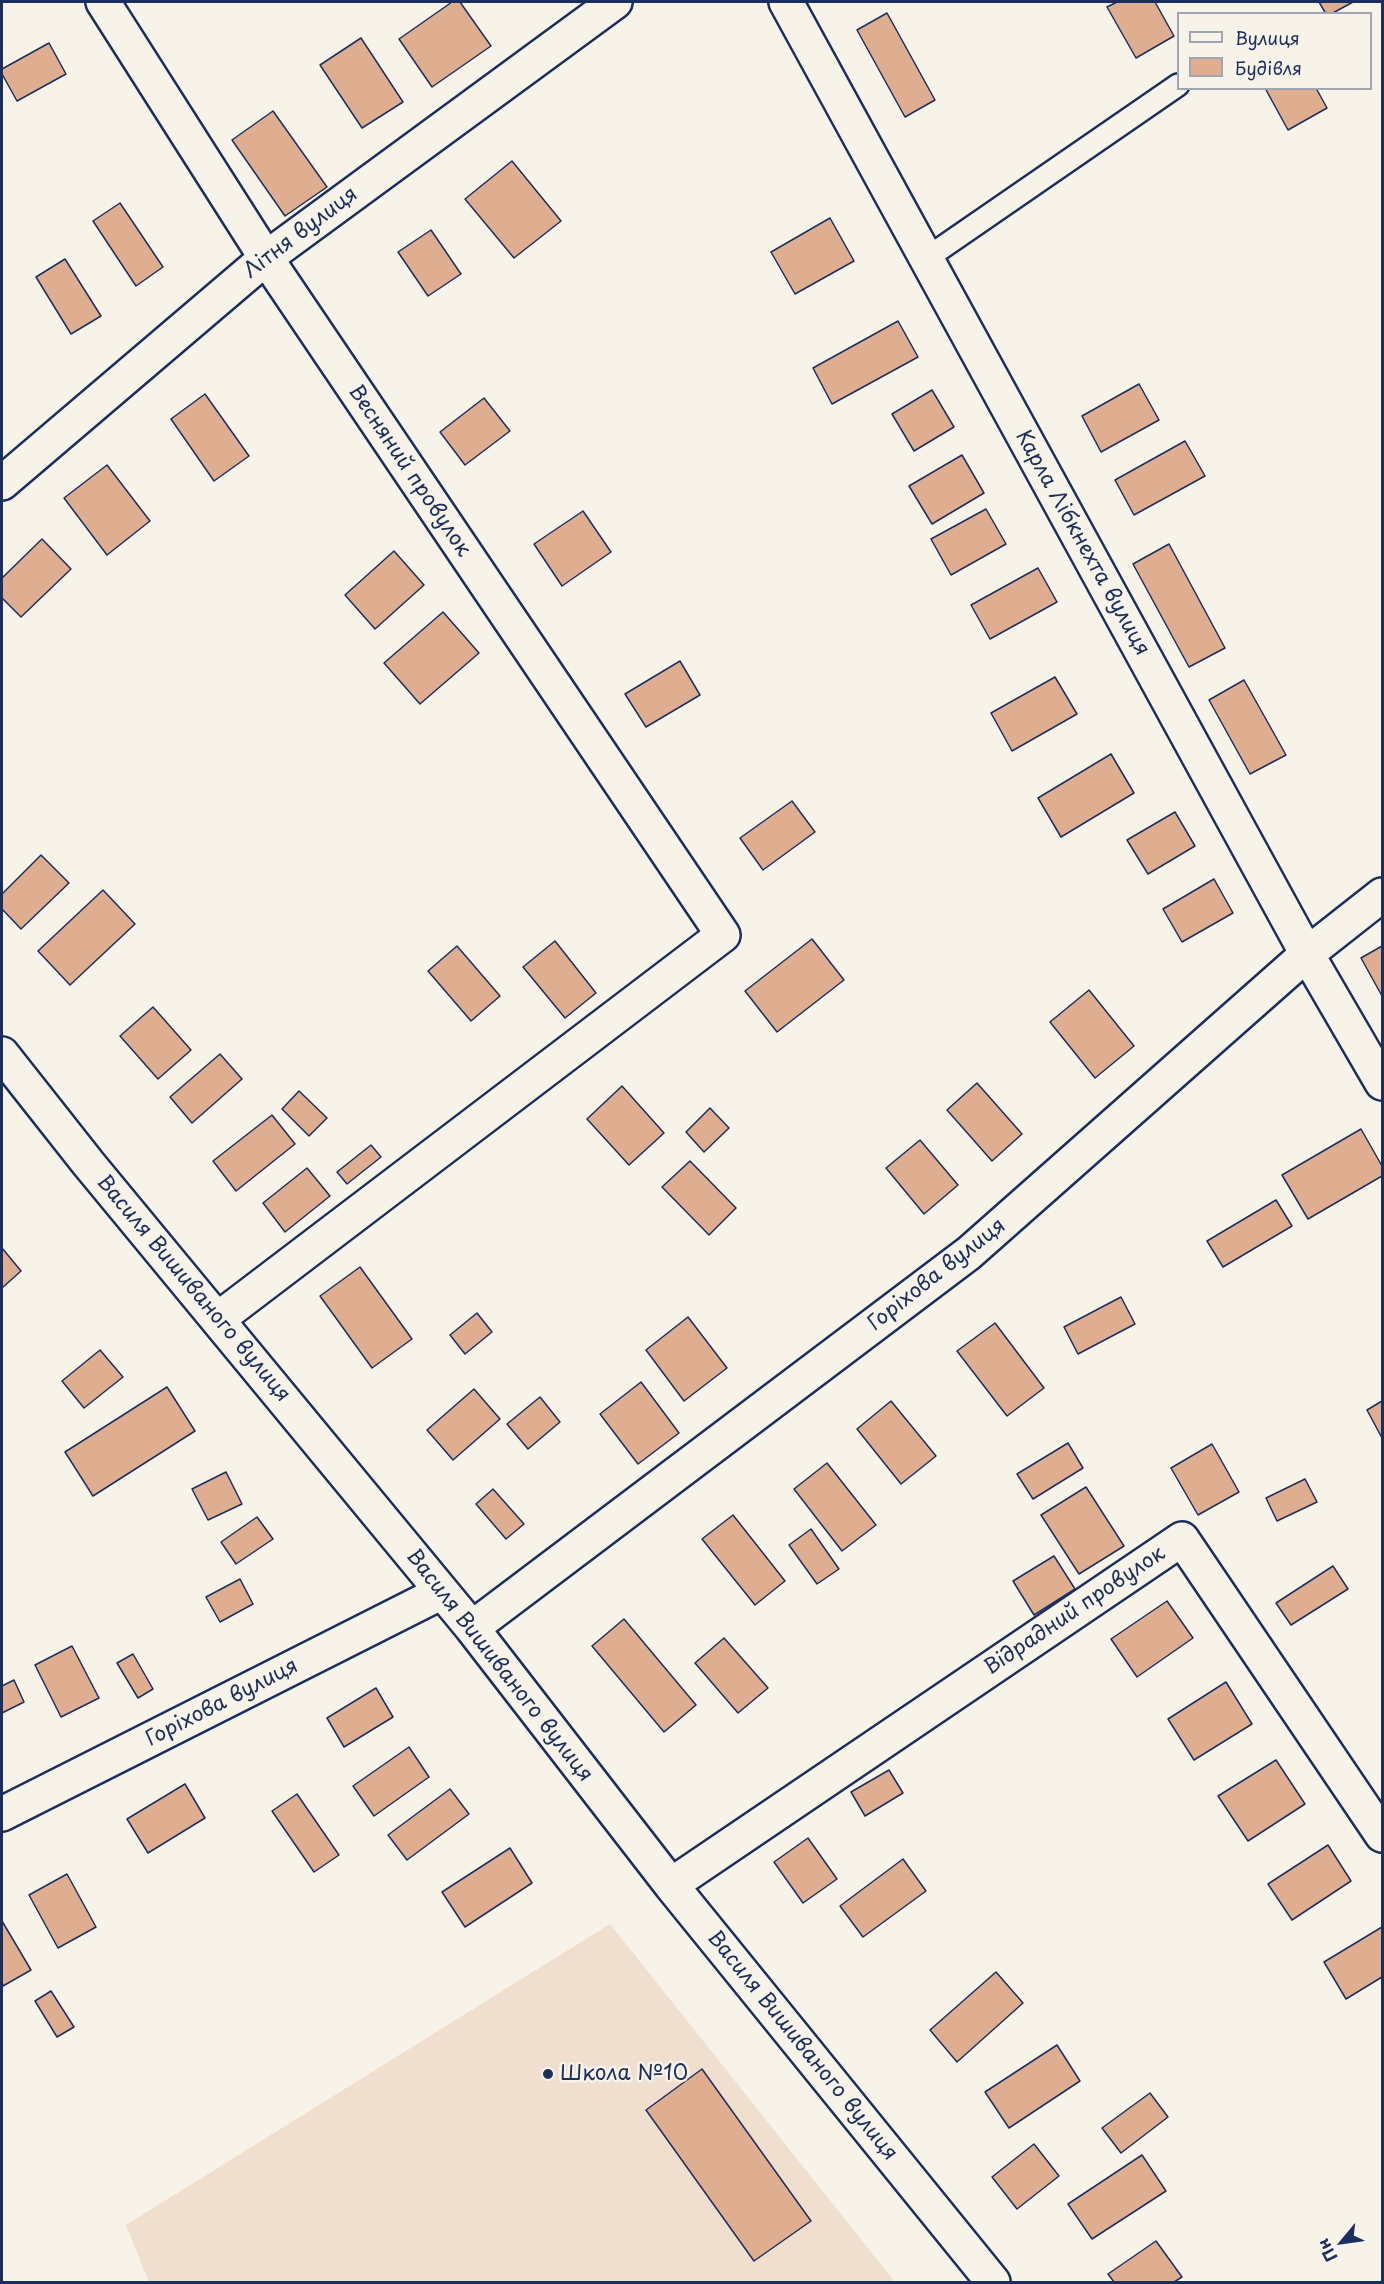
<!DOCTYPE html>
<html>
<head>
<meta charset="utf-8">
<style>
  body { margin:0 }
  #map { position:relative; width:1384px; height:2284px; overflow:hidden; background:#f7f3e8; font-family:"Playpen Sans",sans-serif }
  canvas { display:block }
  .frame { position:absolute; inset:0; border:3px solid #1b2f5e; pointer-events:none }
  .legend { position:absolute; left:1177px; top:12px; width:195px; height:78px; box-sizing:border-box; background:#f7f3e8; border:2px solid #9fa5b1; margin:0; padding:8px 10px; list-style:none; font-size:18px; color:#1b2f5e }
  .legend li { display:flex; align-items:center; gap:12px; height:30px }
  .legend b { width:30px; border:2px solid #9fa5b1 }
  .north { position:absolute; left:1312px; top:2212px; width:60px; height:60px; -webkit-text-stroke:4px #f7f3e8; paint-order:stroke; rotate:241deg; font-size:16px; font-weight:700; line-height:24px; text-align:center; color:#1b2f5e }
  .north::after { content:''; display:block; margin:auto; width:21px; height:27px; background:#1b2f5e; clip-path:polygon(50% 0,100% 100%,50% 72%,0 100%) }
</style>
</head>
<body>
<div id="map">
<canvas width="1384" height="2284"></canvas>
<div class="frame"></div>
<ul class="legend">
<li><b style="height:8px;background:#f7f3e8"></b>Вулиця</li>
<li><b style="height:16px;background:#dfae91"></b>Будівля</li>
</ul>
<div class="north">Пн</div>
</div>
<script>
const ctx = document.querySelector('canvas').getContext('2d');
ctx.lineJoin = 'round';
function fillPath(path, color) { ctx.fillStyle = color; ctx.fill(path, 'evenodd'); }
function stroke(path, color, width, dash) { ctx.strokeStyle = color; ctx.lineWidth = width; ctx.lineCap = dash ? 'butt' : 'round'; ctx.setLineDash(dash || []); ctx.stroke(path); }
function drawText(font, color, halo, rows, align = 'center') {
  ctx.font = font + ' "Playpen Sans",sans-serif'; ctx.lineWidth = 5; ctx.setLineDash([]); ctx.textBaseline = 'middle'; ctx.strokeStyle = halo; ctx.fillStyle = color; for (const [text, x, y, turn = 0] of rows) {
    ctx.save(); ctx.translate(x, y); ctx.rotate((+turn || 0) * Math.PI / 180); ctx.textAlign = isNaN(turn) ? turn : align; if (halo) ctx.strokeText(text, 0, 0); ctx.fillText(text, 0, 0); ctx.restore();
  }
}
fillPath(new Path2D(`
  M610 1924 895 2282H149L126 2225Z`), '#f0dece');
const building = new Path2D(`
  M452 2H460L491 46 432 87 399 39Z
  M1117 2H1155L1174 36 1136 58 1107 7Z
  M1319 2H1353L1331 14H1326Z
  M887 13 935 100 905 117 857 30Z
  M361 38 403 102 362 128 320 65Z
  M49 43 66 74 17 101 2 74V69Z
  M1265 88H1316L1327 108 1288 130Z
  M273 111 327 187 285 216 232 140Z
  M512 161 561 221 514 258 465 199Z
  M120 203 163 267 136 286 93 221Z
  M830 218 854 261 795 294 771 252Z
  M431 230 461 274 428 296 398 252Z
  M65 259 101 316 71 334 36 277Z
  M898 321 918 357 832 404 813 368Z
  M1139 384 1159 420 1101 452 1082 416Z
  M932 390 954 427 914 451 892 414Z
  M205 394 249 456 214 481 171 419Z
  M484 398 510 431 465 465 440 432Z
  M1185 441 1205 476 1134 515 1115 480Z
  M962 455 984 493 932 524 909 486Z
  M107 465 150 521 107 555 64 498Z
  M986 509 1006 544 951 575 931 539Z
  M583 511 611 552 562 586 534 544Z
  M42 539 71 569 21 617 2 598V578Z
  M1169 544 1225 648 1189 667 1133 564Z
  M394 551 424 585 375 629 345 595Z
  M1038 568 1057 602 990 639 971 605Z
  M443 612 479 653 420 704 384 663Z
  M680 661 700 695 646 727 625 694Z
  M1055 677 1077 714 1012 751 991 713Z
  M1244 680 1286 755 1250 774 1209 700Z
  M1111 754 1134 793 1061 837 1038 798Z
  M792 801 815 832 763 870 740 838Z
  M1175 812 1195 846 1148 874 1127 840Z
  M41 855 69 883 21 929 2 909V894Z
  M1214 879 1233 913 1182 942 1163 909Z
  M103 890 135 924 70 985 38 951Z
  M812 939 844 980 777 1032 745 991Z
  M555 941 596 993 565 1018 523 967Z
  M457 946 500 996 471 1021 428 971Z
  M1382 946V996L1361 958Z
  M1089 990 1134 1046 1095 1078 1050 1022Z
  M153 1007 191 1050 158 1079 120 1036Z
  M220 1054 242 1079 192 1123 170 1097Z
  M977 1083 1022 1134 992 1161 947 1110Z
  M622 1086 664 1133 629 1165 587 1119Z
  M299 1091 327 1118 309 1136 282 1109Z
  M710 1108 729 1128 704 1152 686 1132Z
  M272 1115 295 1144 236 1191 213 1161Z
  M1361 1129 1382 1166V1176L1308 1219 1282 1175Z
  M920 1140 958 1185 924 1214 886 1168Z
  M371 1145 381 1157 347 1184 337 1172Z
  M690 1161 736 1208 709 1235 662 1187Z
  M307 1168 330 1196 285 1232 263 1203Z
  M1276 1200 1292 1226 1223 1267 1207 1241Z
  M2 1248 21 1271 2 1288Z
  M360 1267 412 1339 372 1368 320 1296Z
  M1121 1297 1135 1324 1078 1354 1064 1327Z
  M477 1313 492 1332 465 1354 450 1335Z
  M688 1317 727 1368 684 1401 646 1350Z
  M995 1323 1044 1388 1007 1416 957 1351Z
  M100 1350 123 1377 84 1408 62 1381Z
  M641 1382 679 1433 638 1464 600 1414Z
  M167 1387 195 1431 93 1496 65 1452Z
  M474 1389 500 1419 453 1460 427 1430Z
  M540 1397 560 1422 528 1449 507 1424Z
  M891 1401 936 1456 901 1484 857 1429Z
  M1382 1401V1438L1367 1410Z
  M1068 1443 1083 1468 1033 1499 1017 1474Z
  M1212 1444 1239 1492 1198 1515 1171 1468Z
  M827 1463 876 1525 842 1551 794 1489Z
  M226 1472 242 1504 208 1520 192 1489Z
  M1305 1479 1317 1502 1277 1521 1266 1498Z
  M1086 1487 1124 1546 1079 1574 1041 1515Z
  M493 1489 524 1524 506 1539 476 1504Z
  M733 1515 785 1581 755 1605 702 1539Z
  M257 1517 273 1539 236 1564 221 1542Z
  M811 1529 839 1569 817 1584 789 1545Z
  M1054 1556 1075 1589 1034 1615 1013 1581Z
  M1333 1566 1348 1589 1291 1625 1276 1603Z
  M240 1579 253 1604 220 1622 206 1597Z
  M1167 1601 1193 1638 1137 1677 1111 1639Z
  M624 1619 696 1705 664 1732 592 1646Z
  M724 1638 768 1688 738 1713 695 1663Z
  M72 1646 99 1698 61 1717 35 1665Z
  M133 1654 153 1689 138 1698 117 1663Z
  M14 1680 24 1702 2 1713V1686Z
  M1226 1682 1252 1724 1194 1760 1168 1719Z
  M376 1688 393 1717 344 1747 327 1718Z
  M409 1747 429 1777 374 1816 353 1786Z
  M1276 1760 1305 1804 1248 1841 1218 1796Z
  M889 1770 903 1793 865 1816 851 1792Z
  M185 1784 205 1818 148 1853 127 1819Z
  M450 1789 469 1814 407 1860 388 1835Z
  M297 1794 339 1855 314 1872 272 1811Z
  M808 1838 837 1879 803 1903 774 1862Z
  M1328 1845 1351 1881 1292 1920 1268 1884Z
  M510 1848 532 1883 465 1927 442 1892Z
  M903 1859 926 1891 863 1937 840 1906Z
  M67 1874 96 1927 58 1948 29 1895Z
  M2 1921 31 1970 3 1986 2 1982Z
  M1382 1927V1977L1346 1999 1324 1962Z
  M996 1972 1023 2003 957 2062 930 2030Z
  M51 1991 74 2027 57 2037 35 2001Z
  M1057 2045 1080 2081 1009 2128 985 2092Z
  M702 2069 811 2221 754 2261 646 2110Z
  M1150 2093 1168 2117 1121 2153 1102 2128Z
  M1034 2144 1059 2176 1017 2209 992 2177Z
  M1142 2155 1166 2191 1092 2239 1068 2204Z
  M1156 2241 1182 2277 1174 2282H1114L1108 2274Z`);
fillPath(building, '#dfae91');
stroke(building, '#1b2f5e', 1.5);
const service = new Path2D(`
  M927 258 1178 85`);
const minor = new Path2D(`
  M103 2 266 258 723 935 218 1319
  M786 2 1307 954 1382 1083
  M2 483 266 258 615 2
  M2 1054 88 1163 472 1628 671 1885 993 2282
  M472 1628 969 1253 1307 954 1382 895
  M2 1814 442 1592
  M671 1885 1182 1539 1382 1835`);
stroke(service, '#1b2f5e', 26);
stroke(minor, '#1b2f5e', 38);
stroke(service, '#f7f3e8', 21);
stroke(minor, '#f7f3e8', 33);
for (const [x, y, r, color] of [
  [548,2074,6,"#1b2f5e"]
]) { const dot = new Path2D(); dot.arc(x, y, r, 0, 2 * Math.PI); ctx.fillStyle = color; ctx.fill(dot); stroke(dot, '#f7f3e8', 2); }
drawText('21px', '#1b2f5e', '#f7f3e8', [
  ["Літня вулиця",301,233,-37],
  ["Весняний провулок",409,471,56],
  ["Карла Лібкнехта вулиця",1082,543,61],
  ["Горіхова вулиця",937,1275,-38],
  ["Василя Вишиваного вулиця",193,1289,50],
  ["Відрадний провулок",1075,1611,-34],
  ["Василя Вишиваного вулиця",499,1666,52],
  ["Горіхова вулиця",222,1703,-27],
  ["Василя Вишиваного вулиця",802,2046,51]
]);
drawText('21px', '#1b2f5e', '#f7f3e8', [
  ["Школа №10",560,2074]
], 'left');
</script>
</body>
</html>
